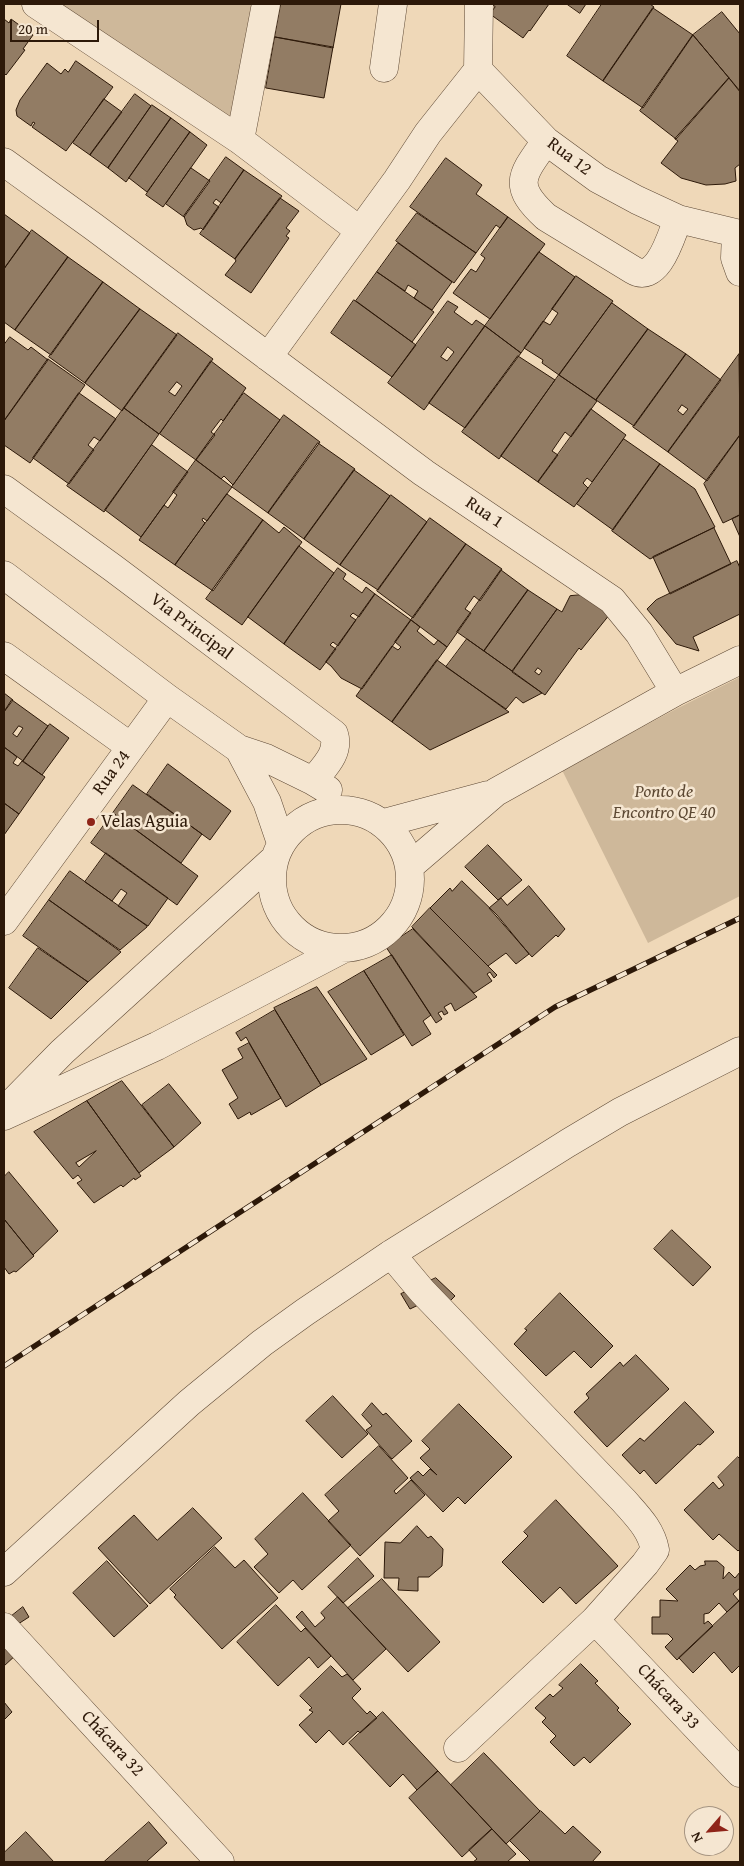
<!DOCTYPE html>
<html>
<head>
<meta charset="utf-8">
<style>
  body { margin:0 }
  #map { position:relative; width:744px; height:1866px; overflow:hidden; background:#efd8b8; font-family:"Gentium Book Plus",serif }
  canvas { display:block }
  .frame { position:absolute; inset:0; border:5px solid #2d1909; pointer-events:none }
  .north { position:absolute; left:684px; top:1806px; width:50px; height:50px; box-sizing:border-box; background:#f5e6d1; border:1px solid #a59481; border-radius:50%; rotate:243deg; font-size:14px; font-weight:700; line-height:20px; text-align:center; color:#2d1909 }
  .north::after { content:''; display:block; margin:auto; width:18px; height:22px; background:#8f2418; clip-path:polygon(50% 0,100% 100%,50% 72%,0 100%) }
  .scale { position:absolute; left:10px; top:20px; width:89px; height:22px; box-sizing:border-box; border:2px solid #2d1909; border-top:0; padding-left:6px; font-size:15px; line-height:18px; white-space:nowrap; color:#2d1909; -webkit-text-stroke:4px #f5e6d1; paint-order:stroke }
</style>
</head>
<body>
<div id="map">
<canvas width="744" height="1866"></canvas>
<div class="frame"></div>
<div class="north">N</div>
<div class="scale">20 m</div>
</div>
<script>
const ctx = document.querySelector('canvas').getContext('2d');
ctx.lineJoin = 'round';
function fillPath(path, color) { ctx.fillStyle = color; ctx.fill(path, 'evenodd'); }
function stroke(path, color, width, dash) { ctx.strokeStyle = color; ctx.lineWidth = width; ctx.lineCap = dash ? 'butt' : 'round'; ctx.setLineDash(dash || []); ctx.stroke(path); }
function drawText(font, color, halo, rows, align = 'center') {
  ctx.font = font + ' "Gentium Book Plus",serif'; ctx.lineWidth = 5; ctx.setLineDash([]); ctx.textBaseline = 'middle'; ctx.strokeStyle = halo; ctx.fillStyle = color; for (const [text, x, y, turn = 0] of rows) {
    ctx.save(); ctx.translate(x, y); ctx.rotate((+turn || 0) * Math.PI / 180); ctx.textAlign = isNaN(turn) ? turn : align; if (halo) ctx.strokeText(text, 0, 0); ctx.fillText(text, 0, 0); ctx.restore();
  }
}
fillPath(new Path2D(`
  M61 4H255L233 126Z
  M740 677V896L648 943 562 770 676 709Z`), '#ceb89a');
const building = new Path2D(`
  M281 4H341L333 48 275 37Z
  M492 4H549L530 31 529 30 523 38 490 14 495 7Z
  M567 4H586L580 13Z
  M602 4H650L654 7 603 81 567 56Z
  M653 8 693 35 643 108 603 81Z
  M722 12 740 34V91L693 35Z
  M4 19 9 23 11 19 33 35 23 49 25 50 6 75 4 73Z
  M693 35 729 78 676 139 640 111Z
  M275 37 333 47 324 98 266 88Z
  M76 61 113 87 66 151 32 127 35 123 33 122 31 126 17 116 16 110 20 100 47 63 61 74 65 69 68 72Z
  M729 78 740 92V164L735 168 736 181 725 184 706 185 681 178 661 163 678 141 675 139Z
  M135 94 151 106 108 168 90 155Z
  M104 99 122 112 90 155 73 143Z
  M152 105 171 118 126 182 108 168Z
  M171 118 190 132 147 192 129 178Z
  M190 132 207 145 163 207 146 195Z
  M226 157 244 170 221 203 216 199 213 203 219 207 203 230 201 228 194 230 187 225 184 216Z
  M446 158 482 185 476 194 508 217 500 228 496 225 476 253 410 207Z
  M191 168 210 181 184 217 166 204Z
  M244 170 282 196 235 259 200 234Z
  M280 198 299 211 286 228 290 231 286 236 289 238 251 293 225 275 236 261 235 259Z
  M417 213 476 253 454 283 396 241Z
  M4 214 30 233 4 269Z
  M508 217 545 244 490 319 453 293 471 269 476 272 485 258 481 255Z
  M32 230 68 257 15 330 4 322V269Z
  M398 243 452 282 432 310 414 298 418 291 408 285 405 291 377 272Z
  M539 252 575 277 521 353 485 326Z
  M68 257 103 282 51 355 15 330Z
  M377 272 434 312 412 342 356 301Z
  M576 276 613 301 559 375 542 363 543 360 524 348 543 321 550 325 558 313 552 309Z
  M103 282 140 309 85 383 49 357Z
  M354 300 416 345 392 377 331 333Z
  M448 301 458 307 454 312 472 325 476 320 485 326 424 410 388 383ZM448 347 454 352 447 361 441 357Z
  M612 303 648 329 596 400 559 375Z
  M140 309 177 335 122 411 85 383Z
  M485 326 521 353 465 428 429 403Z
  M648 329 686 354 634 426 596 400Z
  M178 333 213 359 159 434 124 408ZM177 382 182 386 175 396 169 392Z
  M10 337 28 350 31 347 48 360 4 421V345Z
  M686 354 721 380 668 452 633 427ZM682 405 688 409 683 415 678 411Z
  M739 354 740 435 707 481 668 452Z
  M518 356 555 380 499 459 462 432Z
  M48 359 85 385 30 463 4 445V421Z
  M211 361 246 388 223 421 221 419 211 432 215 435 196 460 160 434Z
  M559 375 597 401 571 437 565 432 552 451 558 455 538 482 501 456Z
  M79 393 116 419 100 441 94 437 88 445 94 450 69 484 33 458Z
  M244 393 280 420 233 485 224 476 221 479 196 460Z
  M124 408 159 434 104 512 67 486Z
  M591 409 626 435 592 482 587 478 583 483 588 488 574 507 538 482Z
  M284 415 320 442 268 513 232 487Z
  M740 435V515L723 523 704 484Z
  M624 439 660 464 613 530 577 504Z
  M318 443 355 469 304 539 268 513Z
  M152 445 188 472 141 537 105 510Z
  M196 460 232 487 207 521 203 518 202 520 205 523 175 565 139 540 164 505 168 508 177 495 173 492Z
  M660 464 695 489 715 527 650 559 612 531Z
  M354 470 390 496 340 565 304 539Z
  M227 494 263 520 213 591 175 565Z
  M391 495 427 522 378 590 340 565Z
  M740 515V537L732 519Z
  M430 518 466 544 413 618 377 591Z
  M263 520 279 533 284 527 302 542 242 625 206 599Z
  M714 528 731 564 670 594 653 557Z
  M466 544 502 569 480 601 474 596 465 609 471 613 447 647 411 620Z
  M299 546 334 573 284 644 248 617Z
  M737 561 740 568V614L693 637 699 651 676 644 647 609 656 600Z
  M338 568 346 574 343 579 362 593 366 587 375 594 359 617 353 613 350 616 356 620 338 646 333 642 330 645 336 649 320 670 284 644Z
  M501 570 528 590 484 651 457 632Z
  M528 590 557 609 512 671 484 651Z
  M375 594 411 620 362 689 341 678 331 666 326 662Z
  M581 595 610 614 581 650 579 648 545 695 512 672 557 609 562 612 570 596ZM538 668 542 671 539 675 535 672Z
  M411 620 420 627 417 631 434 645 438 640 447 647 392 722 356 696 392 646 398 650 401 647 395 642Z
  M467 639 512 671 542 693 523 703 516 697 506 709 446 667Z
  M437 660 509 712 430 750 392 722Z
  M4 693 13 700 4 712Z
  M12 700 48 726 23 761 4 747V712ZM19 726 23 728 17 737 13 734Z
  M50 724 69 738 42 775 23 761Z
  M4 747 17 757 13 763 18 766 22 761 45 777 19 814 4 803Z
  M168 764 231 811 210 840 147 794Z
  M133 785 202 834 181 863 113 813Z
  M4 803 19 814 4 835Z
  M113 813 198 876 177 905 91 843Z
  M488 845 522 880 498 900 465 867Z
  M106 853 168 898 148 926 118 906 127 893 121 889 112 901 85 882Z
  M70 871 147 926V927L120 950 49 900Z
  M462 881 497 915 529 954 516 964 506 953 488 966 430 908 450 888 452 891Z
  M529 886 565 929 558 937 556 935 532 957 489 908 501 898 507 905Z
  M49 900 121 952 88 982 23 936Z
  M430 908 497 975 494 978 490 972 487 974 492 981 474 993 412 927Z
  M413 929 477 997 455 1011 451 1003 444 1007 448 1013 444 1015 442 1011 438 1013 442 1019 436 1023 386 947Z
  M38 948 88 982 51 1019 9 988Z
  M392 955 431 1015 423 1021 431 1034 412 1046 364 971Z
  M364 971 404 1035 371 1055 328 992Z
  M317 987 367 1059 321 1085 274 1008Z
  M275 1010 321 1085 286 1107 246 1037 241 1041 236 1033Z
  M249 1043 281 1098 251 1115 250 1112 238 1119 229 1104 238 1098 222 1070 243 1058 238 1049Z
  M122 1081 174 1147 139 1173 87 1101Z
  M169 1084 201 1123 174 1147 142 1105Z
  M87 1101 141 1176 135 1180 134 1178 123 1187 121 1185 94 1203 77 1183 82 1180 78 1175 73 1179 34 1132ZM96 1151 79 1167 76 1163Z
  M9 1172 58 1231 33 1255 4 1219V1177Z
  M4 1219 34 1256 16 1272 14 1271 9 1274 4 1267Z
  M672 1230 711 1267 693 1286 654 1249Z
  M436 1278 455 1296 445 1306 435 1297 410 1309 401 1294Z
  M560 1293 613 1346 591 1368 574 1351 546 1376 514 1344 527 1330 525 1329Z
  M636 1355 669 1389 607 1447 574 1412 589 1398 586 1394 620 1362 623 1366Z
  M333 1396 368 1434 342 1458 306 1421Z
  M685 1402 714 1432 700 1445 698 1444 656 1484 644 1470 640 1474 622 1455 640 1438 644 1441Z
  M372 1403 383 1415 386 1413 412 1441 392 1459 366 1430 372 1426 362 1415Z
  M459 1404 512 1457 465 1504 458 1497 443 1512 410 1478 418 1471 423 1476 430 1469 437 1475 420 1458 430 1449 422 1441Z
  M379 1446 408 1478 394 1491 396 1494 411 1480 425 1495 360 1556 328 1521 339 1511 325 1495Z
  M738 1457 740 1459V1549L738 1551 719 1534 713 1540 684 1510 713 1482 719 1489 724 1485 718 1477Z
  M303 1493 351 1545 302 1590 293 1580 279 1593 254 1567 268 1554 255 1539Z
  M556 1500 618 1566 576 1604 560 1587 543 1603 502 1562 528 1536 524 1532Z
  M193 1508 222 1538 150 1604 98 1548 134 1515 157 1540Z
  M417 1526 428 1538 431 1536 443 1549 442 1566 429 1577H418V1591L398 1590 399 1578H384L385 1542 400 1543Z
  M215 1547 235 1568 244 1560 278 1598 222 1649 174 1597 176 1595 170 1589Z
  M358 1558 374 1576 343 1603 328 1587Z
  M107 1561 148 1606 114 1637 73 1593Z
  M705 1561H717L724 1567 723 1579 729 1572 735 1578 740 1572V1588L733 1594 739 1601 727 1612 719 1603 709 1613 704 1614V1624L708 1621 713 1626 677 1660 665 1647 673 1639 668 1634H652V1617H660V1600L678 1601 666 1589 690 1565 695 1570 700 1566 705 1565Z
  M382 1579 440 1642 408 1672 348 1608Z
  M338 1597 386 1649 353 1680 296 1617 302 1611 315 1627 325 1618 321 1613Z
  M740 1600V1665L732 1673 714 1652 693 1673 679 1658Z
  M276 1605 301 1632 305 1628 331 1656 318 1668 309 1657 278 1686 237 1642Z
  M23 1607 29 1617 15 1626 30 1642 4 1666V1622Z
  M581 1664 598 1681 595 1683 619 1708 617 1710 631 1724 590 1763 584 1757 574 1766 550 1742 556 1736 542 1722 546 1718 535 1708 550 1694 553 1697 563 1688 559 1685Z
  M331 1666 342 1677 347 1674 361 1689 352 1698 367 1714 370 1711 377 1718 360 1733 358 1731 343 1745 329 1730 316 1743 299 1725 313 1712 309 1710 312 1708 300 1696Z
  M4 1702 12 1712 4 1720Z
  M383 1712 438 1771 417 1790 403 1774 390 1787 349 1743Z
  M484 1753 540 1811 506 1844 451 1785Z
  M438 1771 492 1829 462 1857 409 1798Z
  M541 1811 565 1834 573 1826 601 1852 592 1862H531L510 1841Z
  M149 1822 167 1843 146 1862H104Z
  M492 1829 516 1854 507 1862H473L477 1859 469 1850Z
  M26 1832 54 1862H4V1853Z`);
fillPath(building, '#927c64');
stroke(building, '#2d1909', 1);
const minor = new Path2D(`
  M36 4 240 140 359 230
  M479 4 478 70 546 141 598 179 637 200 678 219 736 233
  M384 68 393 4
  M240 140 266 4
  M546 141C522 175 511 185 546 217L633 270C658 285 671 236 678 219
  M4 162 94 227 424 473 612 600 639 633 675 692
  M736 233 735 258 740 272
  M268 357 397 180 428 133 478 70
  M4 489 113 568 334 734C340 753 324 767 313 781
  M4 575 167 698 239 749 266 758 313 781 328 790
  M4 656 131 747
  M239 749 267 802 281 843
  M272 879a69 69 0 1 1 138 0a69 69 0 1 1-138 0Z
  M384 823 488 795
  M410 866 496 792 675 692 740 660
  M4 921 167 698
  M6 1109 62 1052 272 861
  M4 1116 157 1046 341 950
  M391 1254 422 1291 624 1501C637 1516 651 1529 655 1550L645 1564 595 1620 458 1748
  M4 1572 189 1403 262 1343 305 1312 391 1254 568 1143 620 1112 740 1051
  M595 1620 740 1773
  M4 1627 220 1862`);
stroke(minor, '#5e4935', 29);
stroke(minor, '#f5e6d1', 28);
const rail = new Path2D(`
  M4 1366 555 1007 740 918`);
stroke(rail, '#2d1909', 5.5);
stroke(rail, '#f5e6d1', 4, [11]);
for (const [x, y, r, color] of [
  [91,822,5,"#8f2418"]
]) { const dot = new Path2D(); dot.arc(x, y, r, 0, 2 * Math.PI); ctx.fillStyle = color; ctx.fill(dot); stroke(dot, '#f5e6d1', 2); }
drawText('18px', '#2d1909', '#f5e6d1', [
  ["Rua 12",569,157,37],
  ["Rua 1",484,513,34],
  ["Via Principal",191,627,37],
  ["Rua 24",112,773,-54],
  ["Chácara 33",668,1697,47],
  ["Chácara 32",112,1744,47]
]);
drawText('italic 18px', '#5d4934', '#f5e6d1', [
  ["Ponto de",664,792],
  ["Encontro QE 40",664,813]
]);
drawText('18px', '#2d1909', '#f5e6d1', [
  ["Velas Aguia",101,822]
], 'left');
</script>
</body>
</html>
